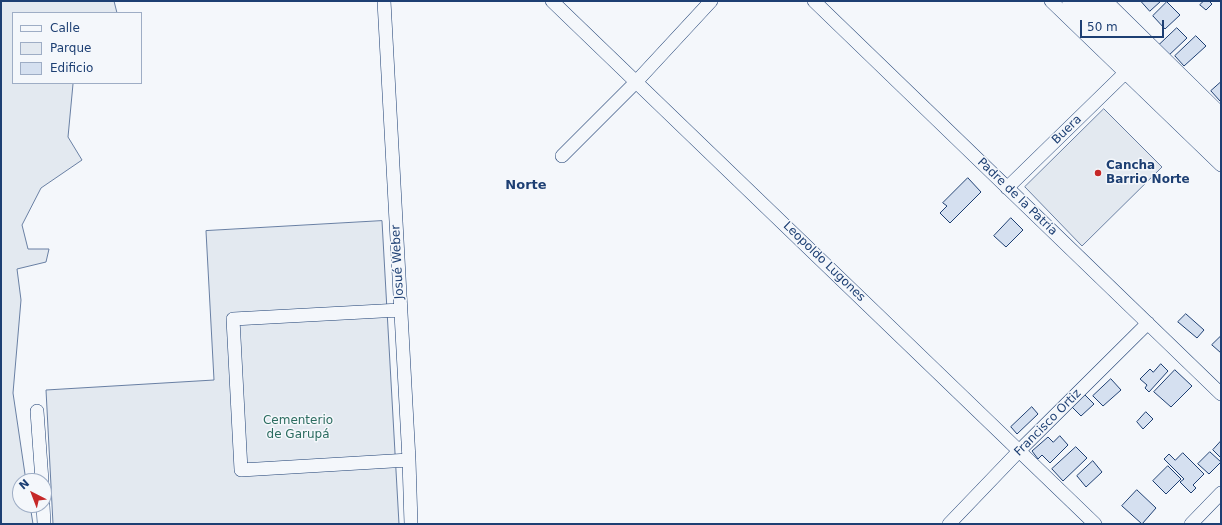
<!DOCTYPE html>
<html>
<head>
<meta charset="utf-8">
<style>
  body { margin:0 }
  #map { position:relative; width:1222px; height:525px; overflow:hidden; background:#f4f7fb; font-family:"DejaVu Sans",sans-serif }
  canvas { display:block }
  .frame { position:absolute; inset:0; border:2px solid #1d3f73; pointer-events:none }
  .legend { position:absolute; left:12px; top:12px; width:130px; height:72px; box-sizing:border-box; background:#f4f7fb; border:1px solid #9eadc5; margin:0; padding:5px 7px; list-style:none; font-size:12px; color:#1d3f73 }
  .legend li { display:flex; align-items:center; gap:8px; height:20px }
  .legend b { width:20px; border:1px solid #9eadc5 }
  .north { position:absolute; left:12px; top:473px; width:40px; height:40px; box-sizing:border-box; background:#f4f7fb; border:1px solid #9eadc5; border-radius:50%; rotate:318deg; font-size:11px; font-weight:700; line-height:16px; text-align:center; color:#1d3f73 }
  .north::after { content:''; display:block; margin:auto; width:14px; height:18px; background:#c62828; clip-path:polygon(50% 0,100% 100%,50% 72%,0 100%) }
  .scale { position:absolute; left:1080px; top:20px; width:84px; height:18px; box-sizing:border-box; border:2px solid #1d3f73; border-top:0; padding-left:5px; font-size:12px; line-height:14px; white-space:nowrap; color:#1d3f73; -webkit-text-stroke:3px #f4f7fb; paint-order:stroke }
</style>
</head>
<body>
<div id="map">
<canvas width="1222" height="525"></canvas>
<div class="frame"></div>
<ul class="legend">
<li><b style="height:5px;background:#f4f7fb"></b>Calle</li>
<li><b style="height:11px;background:#e3e9f0"></b>Parque</li>
<li><b style="height:11px;background:#d5e0f0"></b>Edificio</li>
</ul>
<div class="north">N</div>
<div class="scale">50 m</div>
</div>
<script>
const ctx = document.querySelector('canvas').getContext('2d');
ctx.lineJoin = 'round';
function fillPath(path, color) { ctx.fillStyle = color; ctx.fill(path, 'evenodd'); }
function stroke(path, color, width, dash) { ctx.strokeStyle = color; ctx.lineWidth = width; ctx.lineCap = dash ? 'butt' : 'round'; ctx.setLineDash(dash || []); ctx.stroke(path); }
function drawText(font, color, halo, rows, align = 'center') {
  ctx.font = font + ' "DejaVu Sans",sans-serif'; ctx.lineWidth = 3; ctx.setLineDash([]); ctx.textBaseline = 'middle'; ctx.strokeStyle = halo; ctx.fillStyle = color; for (const [text, x, y, turn = 0] of rows) {
    ctx.save(); ctx.translate(x, y); ctx.rotate((+turn || 0) * Math.PI / 180); ctx.textAlign = isNaN(turn) ? turn : align; if (halo) ctx.strokeText(text, 0, 0); ctx.fillText(text, 0, 0); ctx.restore();
  }
}
const green = new Path2D(`
  M1 1H114L117 13H13V83H74L73 84 68 137 82 160 41 188 22 225 28 249H49L46 262 17 269 21 300 13 393 26 481H20V505H30L33 524H1Z
  M1104 109 1162 167 1082 246 1025 187Z
  M382 221 399 524H53L46 390 214 380 206 231Z`);
fillPath(green, '#e3e9f0');
stroke(green, '#687fa3', 1);
const building = new Path2D(`
  M1141 1H1161L1150 11Z
  M1204 1H1209L1212 4 1206 10 1200 5Z
  M1167 2 1180 15 1165 29 1153 16Z
  M1177 28 1187 38 1167 57 1157 47Z
  M1196 36 1206 46 1184 66 1175 56Z
  M1221 82V100L1220 101 1211 91Z
  M968 178 981 192 950 223 940 213 947 206 943 203Z
  M1011 218 1023 230 1006 247 994 236Z
  M1186 314 1204 330 1197 338 1178 322Z
  M1221 336V353L1212 345Z
  M1161 364 1168 371 1149 392 1145 388 1147 385 1140 379 1150 369 1153 372Z
  M1175 370 1192 386 1171 407 1154 392Z
  M1111 379 1121 390 1103 406 1093 396Z
  M1084 394 1094 404 1081 416 1071 406Z
  M1032 407 1038 414 1017 434 1011 427Z
  M1146 412 1153 419 1143 429 1137 422Z
  M1060 436 1068 445 1050 463 1042 455 1038 459 1032 451 1048 437 1053 442Z
  M1221 441V458L1213 450Z
  M1076 447 1087 458 1063 481 1052 469Z
  M1210 452 1221 462 1209 474 1198 464Z
  M1183 453 1204 474 1193 485 1196 488 1191 493 1180 482 1184 479 1164 459 1169 454 1175 460Z
  M1093 461 1102 472 1086 487 1077 476Z
  M1168 466 1181 479 1166 494 1153 481Z
  M1137 490 1156 508 1142 524 1122 506Z`);
fillPath(building, '#d5e0f0');
stroke(building, '#1d3f73', 1);
const minor = new Path2D(`
  M384 1 409 460 411 524
  M552 1 1095 524
  M814 1 1221 394
  M1051 1 1221 165
  M1106 1 1221 114
  M562 156 636 82 711 1
  M1007 188 1126 72
  M400 310 233 319 241 470 409 460
  M37 411 42 481
  M43 505 44 524
  M949 524 1019 451 1148 323
  M1191 524 1221 493`);
const major = new Path2D(`
  M1070 1 1221 148
  M1089 1 1221 131`);
stroke(minor, '#1d3f73', 14);
stroke(major, '#1d3f73', 18);
stroke(minor, '#f4f7fb', 13);
stroke(major, '#f4f7fb', 16);
for (const [x, y, r, color] of [
  [1098,173,4,"#c62828"]
]) { const dot = new Path2D(); dot.arc(x, y, r, 0, 2 * Math.PI); ctx.fillStyle = color; ctx.fill(dot); stroke(dot, '#f4f7fb', 1.5); }
drawText('12px', '#1d3f73', '#f4f7fb', [
  ["Buera",1067,130,-44],
  ["Padre de la Patria",1017,197,44],
  ["Josué Weber",398,262,-93],
  ["Leopoldo Lugones",824,262,44],
  ["Francisco Ortiz",1048,423,-45]
]);
drawText('bold 12px', '#1d3f73', '#f4f7fb', [
  ["Cancha",1106,166],
  ["Barrio Norte",1106,180]
], 'left');
drawText('12px', '#2c6c60', '#f4f7fb', [
  ["Cementerio",298,421],
  ["de Garupá",298,435]
]);
drawText('bold 13px', '#1d3f73', '#f4f7fb', [
  ["Norte",526,186]
]);
</script>
</body>
</html>
